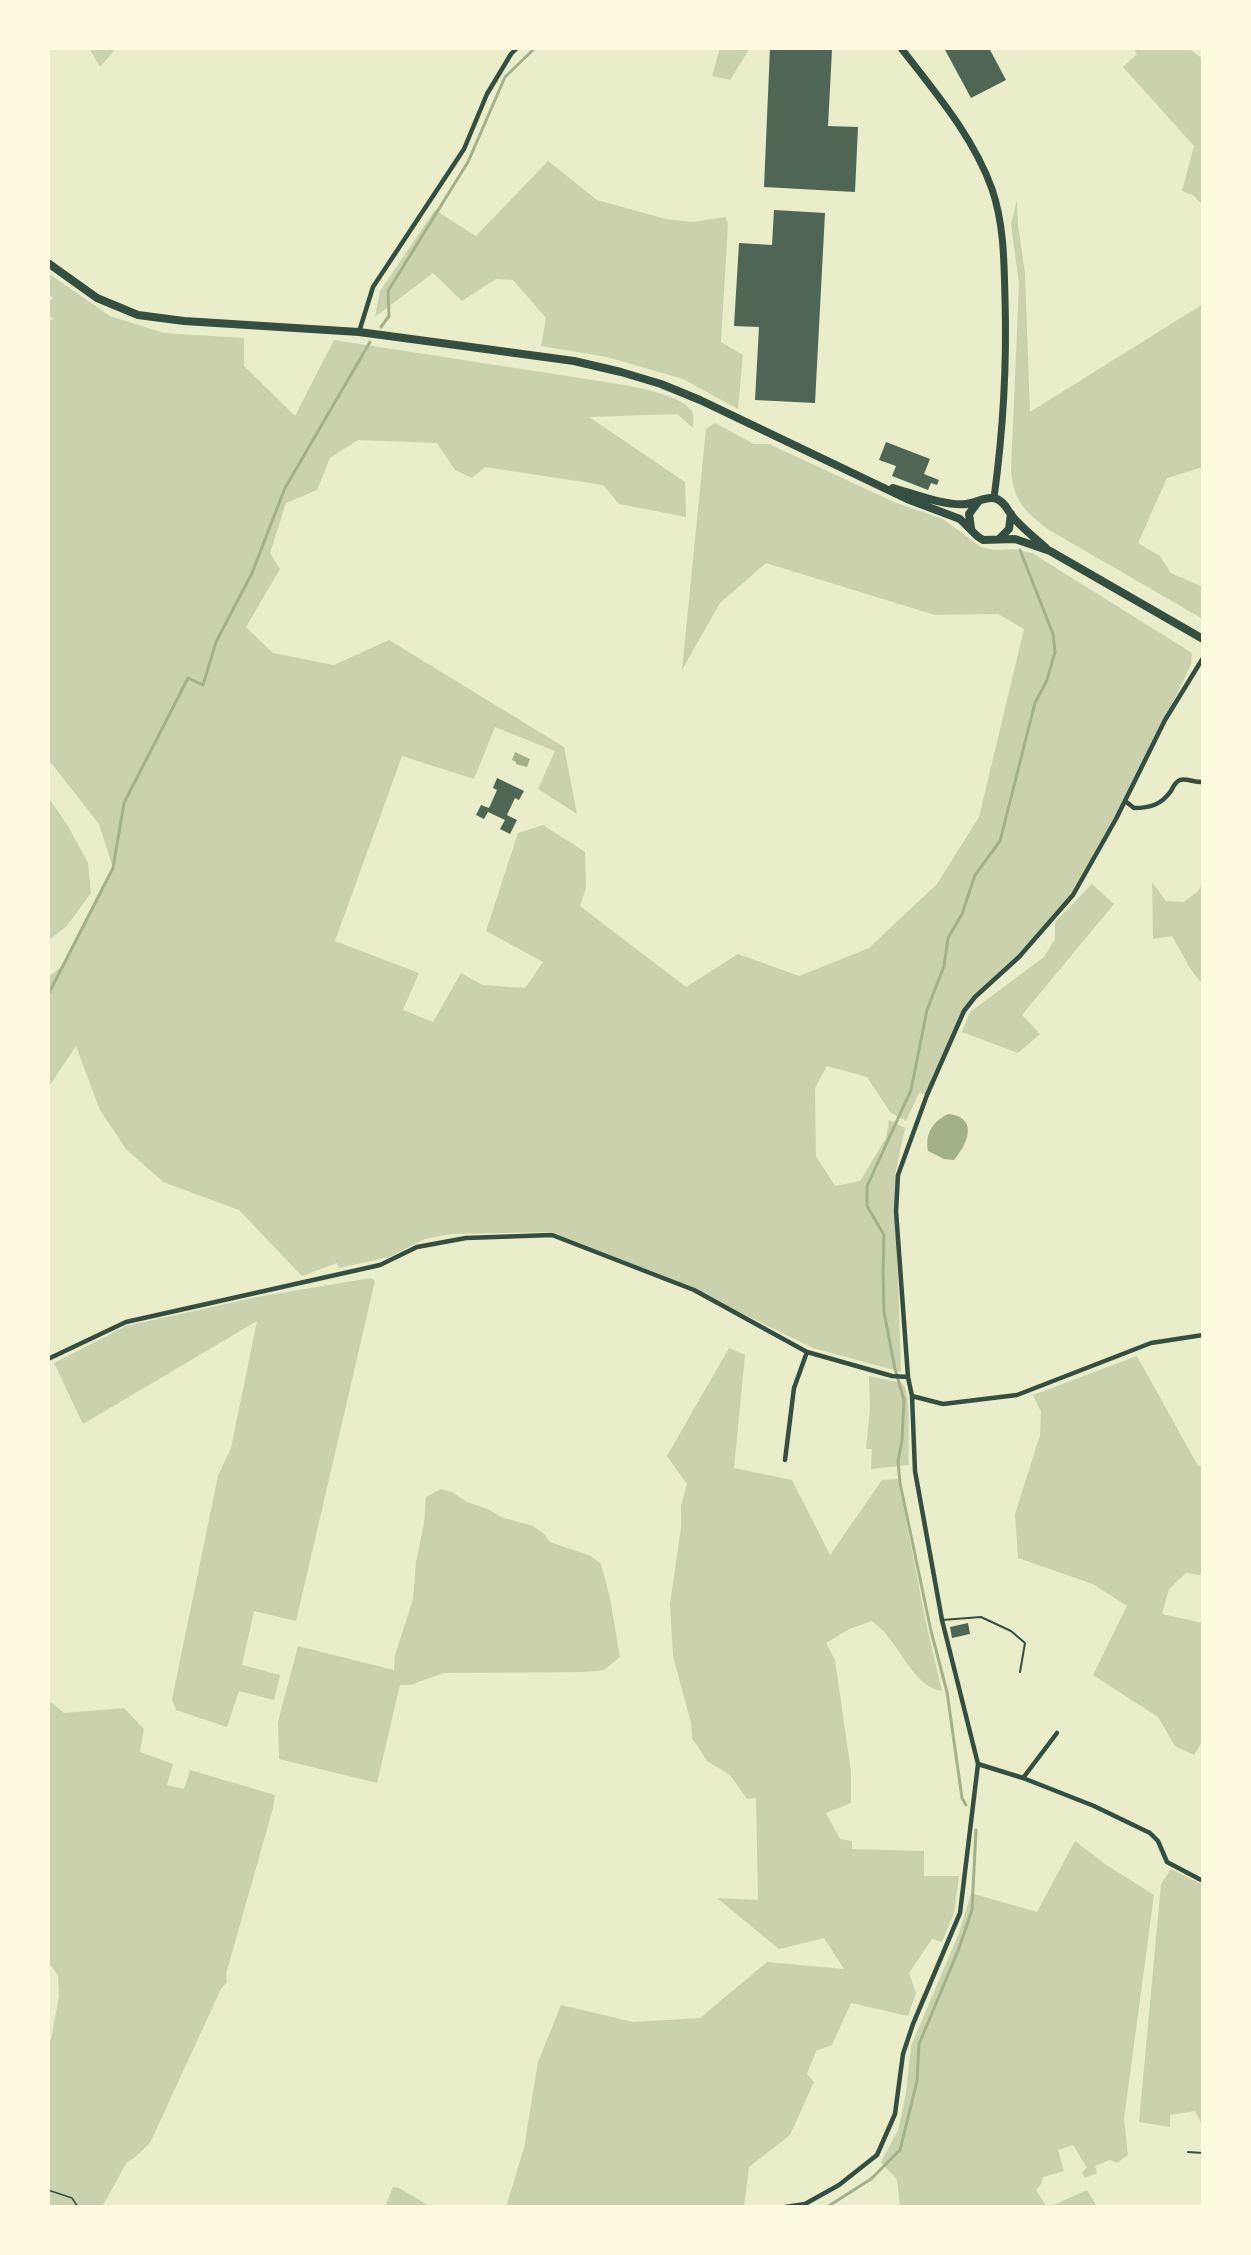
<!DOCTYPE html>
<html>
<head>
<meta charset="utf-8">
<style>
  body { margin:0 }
  #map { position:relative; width:1251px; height:2255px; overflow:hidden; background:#e9edc9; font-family:"Alegreya Sans",sans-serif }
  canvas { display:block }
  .frame { position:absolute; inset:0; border:50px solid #fefae0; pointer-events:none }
</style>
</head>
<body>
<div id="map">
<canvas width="1251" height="2255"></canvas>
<div class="frame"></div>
</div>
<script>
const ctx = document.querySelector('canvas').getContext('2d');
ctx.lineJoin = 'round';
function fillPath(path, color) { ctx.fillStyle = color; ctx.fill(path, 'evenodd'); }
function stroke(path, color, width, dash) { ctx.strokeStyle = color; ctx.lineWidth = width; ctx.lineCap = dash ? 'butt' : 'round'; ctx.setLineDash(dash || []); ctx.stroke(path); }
fillPath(new Path2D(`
  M89 48H116L100 67Z
  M720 48H750L730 80 712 76Z
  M1133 48H1188L1203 59V206L1194 196 1182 191 1194 146 1123 67 1137 54Z
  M548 161 597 200 666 219 693 222 726 217 728 225 721 342 743 355 738 409 683 379 607 357 541 346 546 318 513 280 496 279 462 301 433 273 375 317 380 291 435 210 476 236Z
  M1017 200 1018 225 1025 274 1030 412 1203 304V467L1167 478 1138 543 1160 556 1171 573 1203 587V619L1049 530C1025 512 1014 502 1011 471L1019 283 1011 224Z
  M48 273 110 316 164 333 244 338V366L295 416 334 340 625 385C642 389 687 396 693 414 694 418 693 424 693 428L677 414 589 417 685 482 686 517 619 504 603 485 485 467 472 478 455 470 437 443 358 440 330 458 317 490 286 503 270 553 280 569 246 627 273 653 334 665 389 640 564 747 577 814 538 789 555 751 495 727 474 779 402 756 335 941 419 973 403 1010 433 1022 461 973 482 985 525 988 543 962 486 931 518 833 543 825 585 852 586 888 580 906 686 987 738 954 799 976 869 948 937 884 979 817 1024 629 998 614 935 615 766 563 720 603 682 670 706 429 715 423 754 444H769L894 502 943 519 981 547 994 550 1013 549 1032 553 1192 653 1191 665 1116 819 1073 895 1019 957 964 1011 927 1095 919 1093 906 1121 890 1112 867 1077 827 1066 815 1088 816 1156 835 1186 860 1181 886 1138 889 1120 905 1128 895 1175H898L896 1211 901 1372 813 1348 694 1290 552 1235 553 1232 451 1234 425 1239 389 1257 339 1268 337 1263 302 1276 239 1210 163 1182 126 1149 100 1110 76 1046 48 1088V977L65 964 113 868 99 824 48 759V322L53 319 48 314V302L53 298 48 294Z
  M48 797 68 826 88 863 91 893 66 927 49 940 48 944Z
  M1152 882 1166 901 1184 902 1198 891 1203 882V985L1191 970 1172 936 1153 939Z
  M1092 884 1114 904 1022 1015 1040 1034 1018 1053 962 1032 970 1012 1044 957 1055 939V922Z
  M371 1278 375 1281 296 1621 254 1611 242 1665 280 1675 274 1700 239 1691 227 1727 176 1710 172 1699 218 1476 231 1448 257 1321 83 1424 54 1363 126 1326 262 1296Z
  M729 1348 745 1355 734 1468 792 1480 830 1555 882 1480 898 1479 926 1623 942 1691C917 1687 904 1656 889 1638 884 1631 878 1626 872 1621L849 1629 826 1643 835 1660 851 1772V1803L826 1813 840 1839 852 1841V1849L924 1851V1876H959L954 1913 942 1942 932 1939 909 1973 916 1993 908 2016 851 2003 832 2045 816 2051 807 2074 814 2082 790 2135 749 2167 744 2207H506L524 2148 538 2062 561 2005 633 2022 700 2018 767 1962 844 1969 824 1938 779 1949 717 1898 758 1900 756 1798 747 1799 730 1775 707 1761 692 1738 691 1723 673 1656 670 1604 681 1528V1506L687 1484 667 1456Z
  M1137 1356 1198 1466H1203V1573L1199 1575 1186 1573 1169 1589 1162 1614 1203 1623V1740L1194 1755 1175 1746 1158 1717 1093 1675 1127 1606 1093 1584 1018 1558 1015 1514 1040 1435 1041 1412 1033 1395Z
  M869 1376 902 1383C913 1393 907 1447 909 1465L871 1469 872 1449H866L870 1409Z
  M441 1489 452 1492 467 1502 490 1510 501 1517 533 1526 544 1534 550 1542 591 1556 601 1564 610 1598 620 1657 604 1670 586 1672 444 1673 410 1685H400L377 1783 279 1759 278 1722 298 1646 394 1670 395 1655 413 1599 416 1562 424 1523 426 1497Z
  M48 1700 64 1713 124 1708 144 1729 140 1752 173 1764 167 1785 184 1789 190 1770 275 1795 273 1808 226 1974 227 1982 221 1989 150 2143 134 2158 127 2162 102 2207H48V2041L51 2039 59 1997 58 1975 48 1962Z
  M1075 1841 1105 1864 1154 1895 1124 2119 1128 2155 1117 2163 1110 2160 1095 2166 1097 2173 1085 2178 1082 2172 1087 2168 1073 2145 1058 2150 1064 2171 1043 2177 1041 2184 1036 2190 1047 2207H900L897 2180 881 2162 898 2130 906 2093 911 2046 959 1933 971 1893 1037 1912Z
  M1171 1869 1203 1885V2126L1195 2111 1170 2115V2127L1139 2122 1161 1884Z
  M393 2187 399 2188 431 2207H385Z
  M1087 2190 1097 2207H1049Z`), '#cad2ad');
fillPath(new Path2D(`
  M515 752 530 759 527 767 516 764V762L512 760Z
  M948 1114C979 1117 968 1144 954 1160L944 1159 928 1151C925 1134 932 1122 948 1114Z`), '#a3b18a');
stroke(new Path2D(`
  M381 327 389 316 388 291 468 162 505 77 535 48
  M48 995 113 868 124 803 188 678 203 685 216 642 252 573 285 488 370 342
  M966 1805 962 1798 947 1692 931 1631 900 1483 898 1461 902 1440 904 1400 895 1369 884 1312 883 1271 884 1235 867 1206V1186L911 1090 927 1010 944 966 948 938 962 914 975 875 1000 841 1035 703 1047 680 1055 652 1053 634 1020 550
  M827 2207 871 2179 900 2150 917 2081 919 2044 958 1951 972 1910 976 1830`), '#a3b18a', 3);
fillPath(new Path2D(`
  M770 48 832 50 828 126 858 127 855 192 764 187Z
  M944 48H989L1006 80 971 98Z
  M774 210 825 213 815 403 755 400 759 327 734 326 739 243 772 245Z
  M886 442 930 459 924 474 939 480 937 485 931 483 928 490 892 476 896 466 879 460Z
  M497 778 524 791 519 800 515 798 507 815 517 820 510 834 500 829 505 820 488 812 484 819 476 815 481 805 489 808 497 790 493 788Z
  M968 1623 970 1634 952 1638 950 1627Z`), '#4f6655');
stroke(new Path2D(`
  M48 2190 72 2198 78 2207`), '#344e41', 1.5);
stroke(new Path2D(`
  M942 1620 981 1617 1011 1631 1025 1643 1020 1672
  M1188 2152 1203 2153`), '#344e41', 2);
stroke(new Path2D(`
  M359 332 373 287 464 149 487 94 511 54 517 48
  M1125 801 1134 808C1150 808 1161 805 1171 791 1173 787 1175 782 1180 780 1187 778 1195 783 1203 782
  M48 1359 126 1322 380 1265 417 1247 466 1238 552 1235 694 1290 807 1352 892 1376 908 1377
  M912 1396 943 1404 1017 1395 1151 1343 1203 1335
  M785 1460 794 1388 807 1352
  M978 1764 1023 1778 1094 1806 1150 1833 1158 1841 1167 1862 1203 1881
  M1023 1778 1057 1733
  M785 2207 805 2204 839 2185 877 2155 895 2114 903 2054 913 2024 960 1913 978 1764 942 1620 915 1471 912 1396 908 1377 896 1211 898 1175 927 1095 964 1011 975 997 1019 957 1073 895 1116 819 1165 720 1203 658`), '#344e41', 4.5);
stroke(new Path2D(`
  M901 48C935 92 973 136 992 189 1004 224 1004 261 1005 298 1007 365 1003 432 994 498`), '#344e41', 7);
stroke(new Path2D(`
  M48 263 97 298 138 315 184 321 359 332 456 345 574 361 621 372 661 384 700 400 907 499 960 519 977 536 983 540 1015 539 1050 551 1203 639
  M893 488C914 494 945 506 966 504 977 503 987 495 997 499 1006 503 1007 510 1012 516 1022 528 1035 538 1046 548
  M971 528 969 514 978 502
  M999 539 1009 529 1011 514`), '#344e41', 8);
</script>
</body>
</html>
